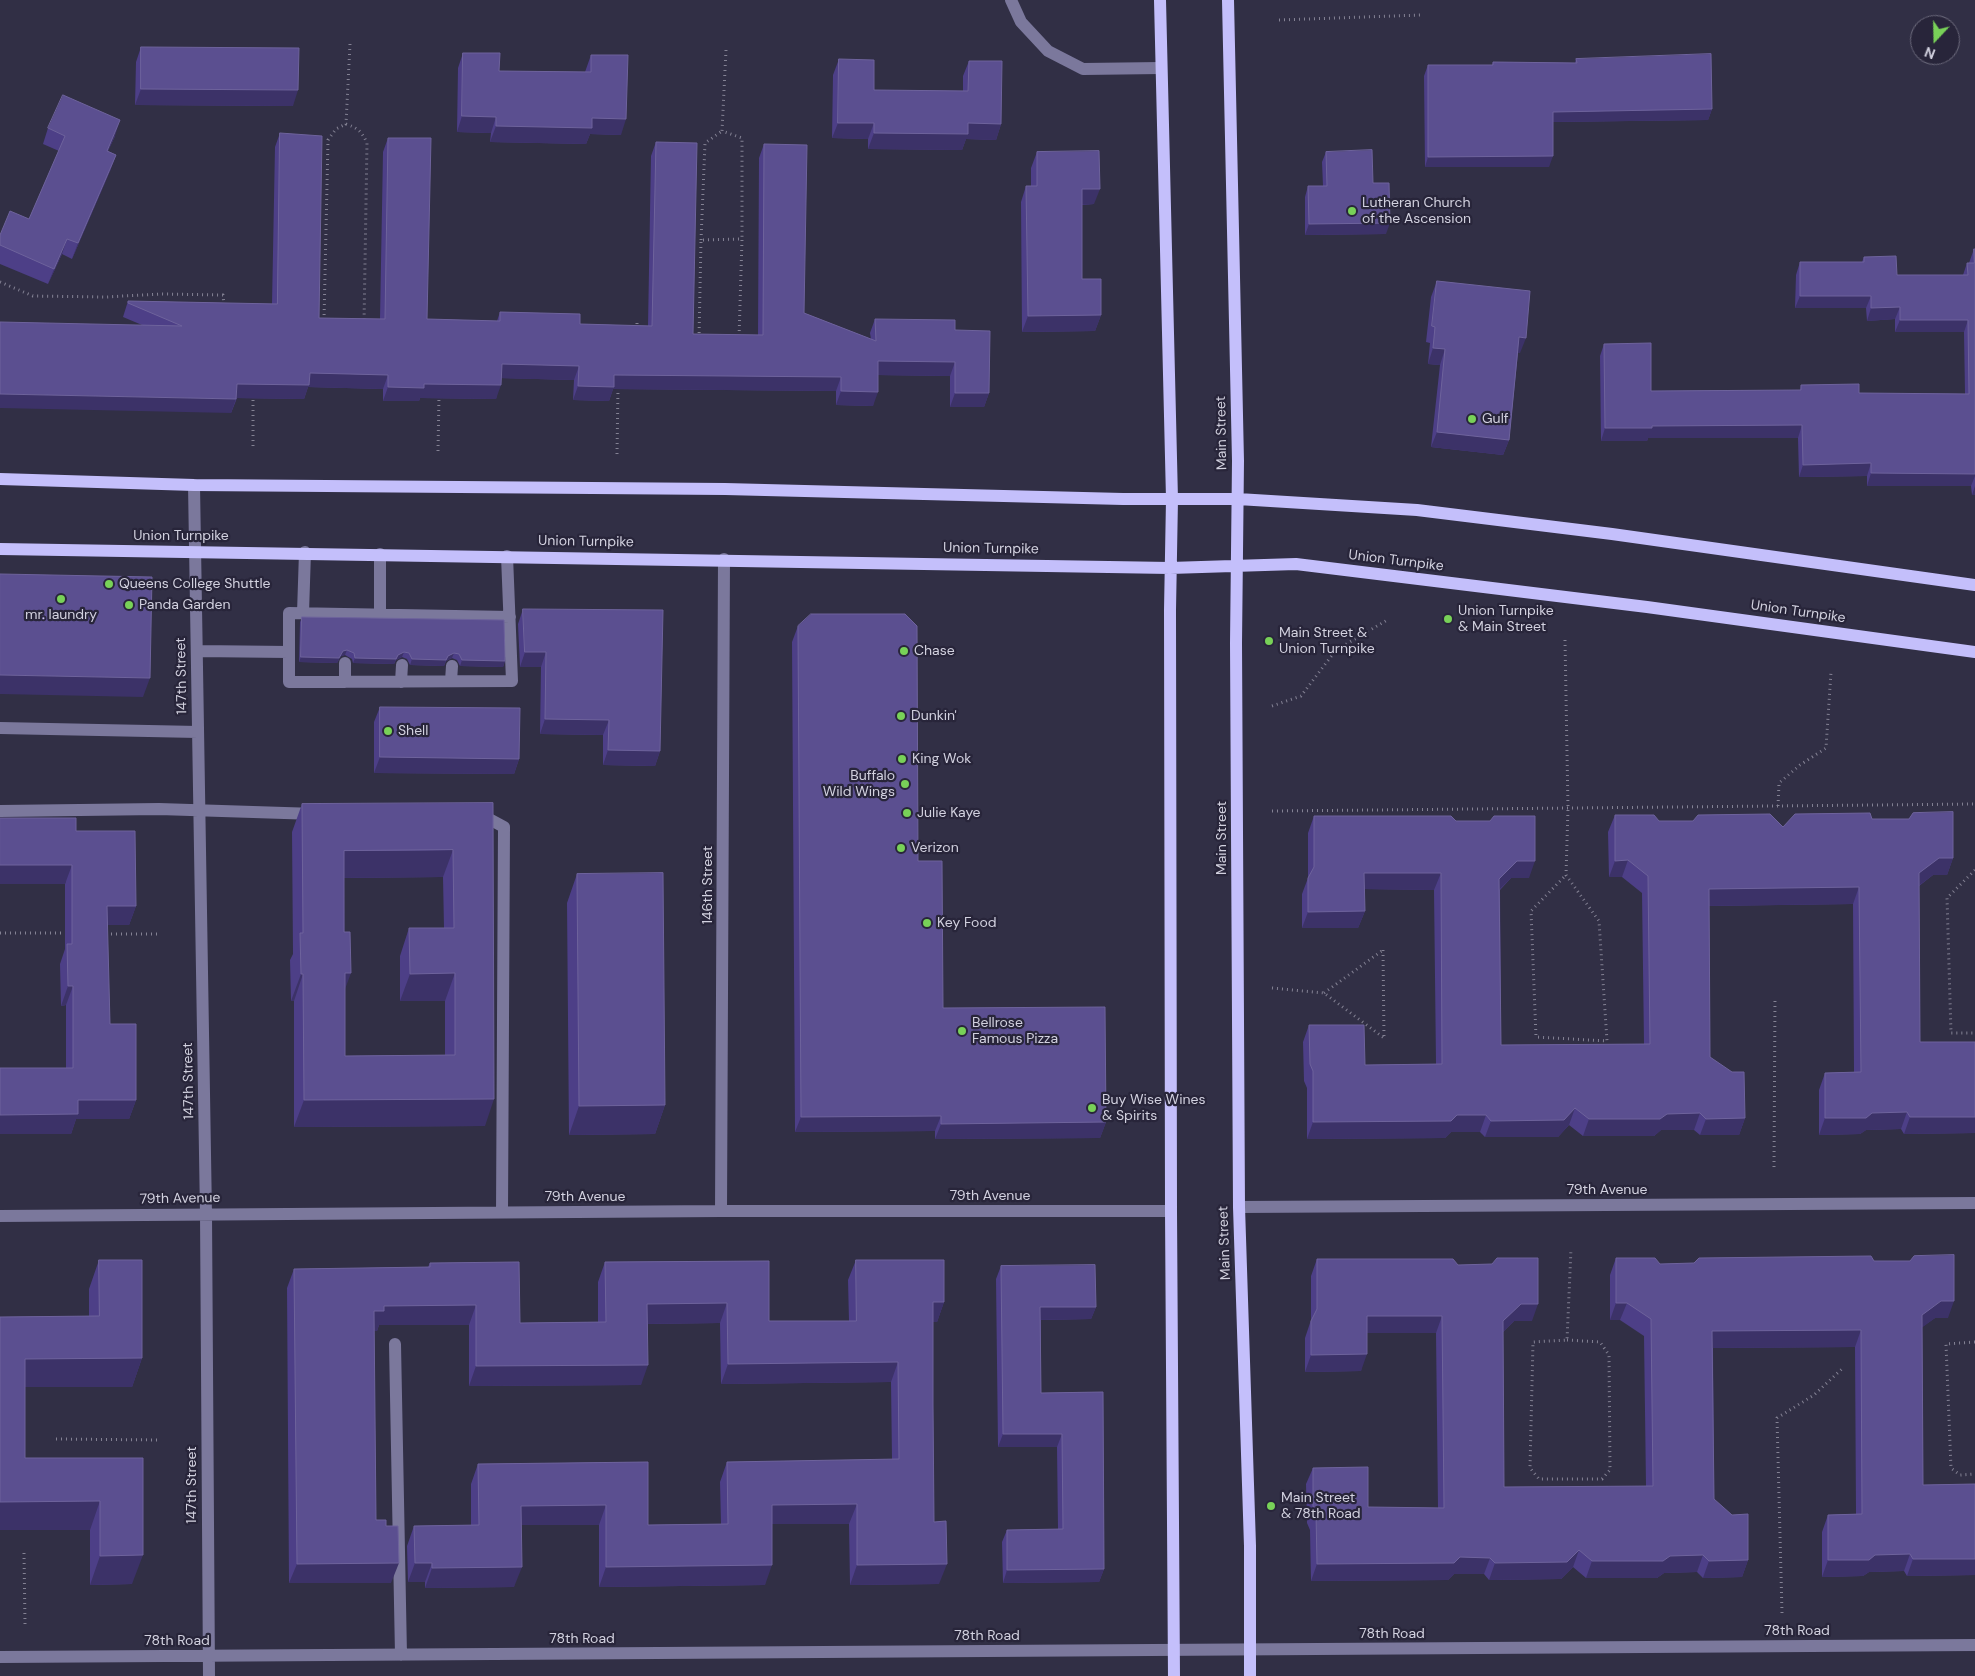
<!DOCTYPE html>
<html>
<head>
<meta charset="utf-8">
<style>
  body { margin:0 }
  #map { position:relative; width:1975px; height:1676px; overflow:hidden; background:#312f45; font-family:"DM Sans",sans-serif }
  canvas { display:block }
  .north { position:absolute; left:1910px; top:15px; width:50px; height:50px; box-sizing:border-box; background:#28253a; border:1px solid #6c6a7c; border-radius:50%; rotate:201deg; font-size:14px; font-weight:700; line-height:20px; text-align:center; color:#d2d1df }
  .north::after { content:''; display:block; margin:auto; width:18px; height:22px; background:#78d158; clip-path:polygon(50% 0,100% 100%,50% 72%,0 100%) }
</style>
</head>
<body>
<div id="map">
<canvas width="1975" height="1676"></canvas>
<div class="north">N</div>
</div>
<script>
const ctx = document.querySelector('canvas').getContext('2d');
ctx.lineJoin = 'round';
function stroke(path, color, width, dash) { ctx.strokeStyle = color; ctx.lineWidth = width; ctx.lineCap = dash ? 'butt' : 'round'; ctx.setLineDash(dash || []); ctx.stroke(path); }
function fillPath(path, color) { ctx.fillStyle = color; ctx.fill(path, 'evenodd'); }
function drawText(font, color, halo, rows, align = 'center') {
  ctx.font = font + ' "DM Sans",sans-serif'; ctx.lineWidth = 4.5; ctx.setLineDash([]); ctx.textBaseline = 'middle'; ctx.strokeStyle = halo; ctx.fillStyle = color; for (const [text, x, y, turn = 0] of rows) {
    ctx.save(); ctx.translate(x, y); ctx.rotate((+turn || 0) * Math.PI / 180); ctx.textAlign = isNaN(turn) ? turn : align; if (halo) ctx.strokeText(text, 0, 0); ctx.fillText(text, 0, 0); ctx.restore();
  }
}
stroke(new Path2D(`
  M1279 20 1421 15
  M350 44 346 124C358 128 362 132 367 143L364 323
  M726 50 722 131 742 138V239
  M701 240 705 143 722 131
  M0 282 33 296 106 297 161 294 223 295 224 305H226
  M324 320 328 140 336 129 346 124
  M637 329V321
  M699 338 701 240 742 239 739 338
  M253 395V449
  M438 451 439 395
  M617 454 618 387
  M1565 640 1568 808 1566 875 1599 921 1607 1041 1536 1037 1531 911 1566 875
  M1272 706 1301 696 1336 650 1389 619
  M1778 806 1779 783 1800 765 1826 748 1831 672
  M1272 811 1975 804
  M1975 870 1947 898 1951 1033H1975
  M0 933H69
  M106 934H159
  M1383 950 1384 1038
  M1272 988 1324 993 1384 1038
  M1324 993 1383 950
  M1774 1167 1775 998
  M1567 1340 1600 1342 1609 1355 1610 1470 1602 1479H1539L1530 1468 1533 1342 1567 1340 1571 1249
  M1975 1342 1946 1344 1951 1468 1960 1475 1975 1474
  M56 1439 160 1440
  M24 1553 25 1624
  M1782 1613 1777 1418 1814 1395 1844 1367`), '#848294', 3, [1, 4]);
stroke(new Path2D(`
  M1011 0 1021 22 1048 51 1083 69 1161 68
  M194 485 206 1214 209 1676
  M380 554V615
  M507 556 512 681 289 682V613L510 617
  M303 613 305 552
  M197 651 289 652
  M451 681 452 666
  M345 682V663
  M401 682 402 665
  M0 728 198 732
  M0 811 159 809 316 814
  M476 819 491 820 504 827 502 1212
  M1239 1207 1975 1203
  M721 1211 724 559
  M0 1216 721 1211H1171
  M395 1344 401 1655
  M0 1657 1975 1645`), '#7b789c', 12);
stroke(new Path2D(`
  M1160 0 1172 499 1170 610 1171 1211 1174 1676
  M1228 0 1238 461 1236 643 1239 1207 1250 1546V1676
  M0 479 194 485 725 489 1123 499H1238L1417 510 1612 534 1975 585
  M0 549 1170 568 1296 564 1647 607 1975 652`), '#c4bffb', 12);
fillPath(new Path2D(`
  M141 47 293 106 135 105 136 62Z
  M463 53 499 71 585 72 591 55 621 135 590 134 586 144 490 142 491 133 457 132 458 68Z
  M839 59 874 90 963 91V76L969 61 1001 124 996 140 966 139 962 150 868 149V139L832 138 833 75Z
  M1576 59 1712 109 1708 120 1553 122 1549 167H1425L1424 76 1428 65H1492L1493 62 1575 63Z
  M48 128 115 136 108 151 116 155 110 171 72 259 62 254 48 284 0 264V235L29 219 59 151 43 144Z
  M280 133 319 318 380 319 383 152 388 138 427 319 497 321 500 312 580 324 648 326 651 156 656 142 693 334 758 335 759 158 764 144 804 313 871 339 870 333 875 319 955 330 989 393 984 407H950V376L878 375 873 406 836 405V391L613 389 609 401 573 400 574 380 501 378 496 399 420 398 419 401H383V389L308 387 304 399 237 398 231 413 142 325 123 317 128 301 272 304 275 147Z
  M1037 152 1094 204 1082 205V279L1101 315 1095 331 1022 332 1021 202 1026 186H1031V168Z
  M1326 152 1373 183 1386 234 1305 235V197L1308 186H1323L1322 162Z
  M1974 249H1975V495H1972L1971 486H1867V476L1799 477 1798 438H1648L1647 441H1601L1600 356 1604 344 1651 391 1800 390 1801 385 1859 393 1965 394 1964 332H1895V319L1867 321 1866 308H1795L1796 275 1800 262H1862L1864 257 1897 275H1963L1967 263H1969Z
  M1437 281 1520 353H1518L1509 440 1503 455 1431 447 1440 365 1428 364 1430 343 1426 342 1431 297Z
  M523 609 660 751 655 766 603 765V735L540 734 541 667H520L518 624Z
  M302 617 505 661 503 667 460 666 457 660 452 658 446 661 444 666 410 665 407 659 402 657 396 660 394 664 353 663 352 659 345 655 341 656 337 663 299 662 300 622Z
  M798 626 918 861 943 1008 1106 1122 1100 1138 935 1139V1131L795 1132 792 642Z
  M380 707 519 759 514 774 374 773V722Z
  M493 803 485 1126 294 1127V1001H291L290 960 293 954 292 832 302 804ZM443 877 444 928H409L400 956V1001H445V1055L345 1056 344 878Z
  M1615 815 1659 821 1783 827 1872 819 1953 858 1947 875H1933L1919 886 1920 1042H1975V1133L1904 1134 1901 1129 1866 1130 1860 1134 1819 1135V1090L1825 1073 1854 1072 1853 904 1709 906 1710 1057 1745 1118 1739 1135H1700L1694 1130H1661L1654 1136H1583L1569 1125 1558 1137H1485L1480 1132H1451L1445 1138 1307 1139V1088L1304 1081 1303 1042 1309 1025 1365 1065 1436 1064 1434 890 1364 889 1365 911 1358 928H1302V894L1308 878V833L1314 816 1456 821 1529 878H1511L1500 890 1501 1045 1644 1044 1642 893 1622 877H1609L1608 832Z
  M76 831 136 906 129 925H107L110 1024 136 1100 129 1119H76L71 1134 66 1068V1005L61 1006 60 964 65 949V884Z
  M577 874 665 1105 655 1134 569 1135 567 903Z
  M1616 1258 1660 1264 1874 1261 1948 1318H1935L1922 1327 1923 1485 1975 1484V1575L1907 1576 1904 1571 1869 1572 1863 1576 1822 1577V1532L1828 1515 1856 1514 1855 1347 1713 1348 1714 1499 1748 1560 1742 1577 1703 1578 1697 1572 1664 1573 1657 1578H1586L1573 1567 1561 1579 1489 1580 1484 1574H1454L1448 1580 1311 1581 1310 1530 1307 1523 1306 1484 1313 1468 1368 1507 1438 1508 1436 1333H1367L1361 1371 1305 1372V1338L1311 1320V1276L1317 1259 1458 1265 1532 1321H1514L1503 1332 1504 1487 1646 1486 1644 1336 1620 1320H1610V1275Z
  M99 1260 142 1358 132 1387H25V1458H143L132 1584 90 1585V1530H0V1317L89 1316V1289Z
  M856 1260 944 1302 937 1322H933V1405L934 1522 939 1584 850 1585 849 1524H772L765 1585 599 1587V1525H521L514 1587 425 1588V1582H408L407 1546 414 1526 471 1525V1484L478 1464 648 1462V1525L721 1524 720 1482 727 1462 892 1460 891 1382 721 1384 720 1323 648 1324 641 1385 469 1386V1325H379L377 1331H374L376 1520 386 1526 391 1583H289L287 1288 294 1269 428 1267 430 1263 520 1323 598 1322V1282L605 1262 769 1261V1321H849L848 1280Z
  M1001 1266 1096 1307 1091 1319 1041 1320V1393L1103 1392 1104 1569 1099 1582 1003 1583 1002 1542 1007 1530 1058 1529 1057 1447H998L996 1279Z`), '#4d3f87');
fillPath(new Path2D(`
  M141 89 298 90 293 106 135 105Z
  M1712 109 1708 120 1549 122 1553 112Z
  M462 116 496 117 491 133 457 132Z
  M592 118 626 119 621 135 590 134 586 144 490 142 496 126Z
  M120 120 115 136 101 166 107 151Z
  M838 123H874L868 139 832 138Z
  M968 123 1001 124 996 140 966 139 962 150 868 149 874 133Z
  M116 155 110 171 72 259 78 243Z
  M1553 156 1549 167H1425L1428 157Z
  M1082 189H1100L1094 204 1076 205Z
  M1390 223 1386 234 1305 235 1309 224Z
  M67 239 62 254 48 284 54 269Z
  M1800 296H1871L1866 308H1795Z
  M1900 307 1895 319 1867 321 1871 308Z
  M1101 315 1095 331 1022 332 1028 316Z
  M1900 320H1968L1964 332H1895Z
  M1519 337 1526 338 1520 353H1514Z
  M1433 348 1445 349 1440 365 1428 364Z
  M878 361 955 362 950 376 873 375Z
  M502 364 579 366 574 380 496 378Z
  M310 373 388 375 383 389 308 387 304 399 232 398 237 384Z
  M614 375 841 377 836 391 613 389 609 401 573 400 578 386Z
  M424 384 501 385 496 399 420 398 419 401H383L388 387Z
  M841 391 878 392 873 406 836 405Z
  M955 393H989L984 407H950Z
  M0 394 236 399 231 413 0 408Z
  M1802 425 1798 438H1648L1647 441H1601L1605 428 1652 426Z
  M1437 432 1509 440 1503 455 1431 447Z
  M1871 463 1867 476 1799 477 1803 465Z
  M1871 473 1975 474V476L1971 486H1867Z
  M1975 486V495H1972Z
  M347 650 345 655 341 656 337 663 299 662 301 657Z
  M404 652 402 657 396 660 398 655Z
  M525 652H546L541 667H520Z
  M454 653 452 658 446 661 448 656Z
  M355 658 396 659 394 664 353 663Z
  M412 659 446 660 444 666 410 665Z
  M462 660 505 661 503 667 460 666Z
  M0 675 150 678 143 697 0 694Z
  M545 719 609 720 603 735 540 734Z
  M608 750 660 751 655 766 603 765Z
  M380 757 519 759 514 774 374 773Z
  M453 850 443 877 334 878 344 851Z
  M1939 858H1953L1947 875H1933L1913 890 1919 873Z
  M1628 860 1622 877H1609L1615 861Z
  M1517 861H1535L1529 878H1511L1493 896 1499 879Z
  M0 865H72L65 884H0Z
  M1364 873H1441L1434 890 1358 889Z
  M1859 887 1853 904 1703 906 1709 889Z
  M107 906H136L129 925H100Z
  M1365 911 1358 928H1302L1308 912Z
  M345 973H351L341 1000Z
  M455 973 445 1001H400L410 974Z
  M301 974H303L294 1001H291Z
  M68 986H73L66 1005 61 1006Z
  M494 1099 485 1126 294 1127 304 1100Z
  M78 1100H136L129 1119H76L71 1134H0V1115Z
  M665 1105 655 1134 569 1135 579 1106Z
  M1575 1108 1569 1125 1558 1137H1485L1491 1121Z
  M1907 1112 1901 1129 1866 1130 1860 1134 1819 1135 1825 1118 1872 1113Z
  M1700 1113 1694 1130H1661L1654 1136H1583L1589 1119 1667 1114Z
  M1457 1115H1486L1480 1132H1451L1445 1138 1307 1139 1313 1122Z
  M941 1116 935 1131 795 1132 801 1117Z
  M1910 1117H1975V1133L1904 1134Z
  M1745 1118 1739 1135H1700L1706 1119Z
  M1106 1122 1100 1138 935 1139 941 1124Z
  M1941 1301H1954L1948 1318H1935L1916 1332 1922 1315Z
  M933 1302H944L937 1322H926Z
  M727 1303 720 1323 640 1324 647 1304Z
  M1616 1303H1627L1620 1320H1610Z
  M1521 1304H1538L1532 1321H1514L1497 1338 1503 1321Z
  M476 1305 469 1325H379L377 1331H367L374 1311 384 1306Z
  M1040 1307H1096L1091 1319 1036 1320Z
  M1367 1316H1442L1436 1333H1361Z
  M1861 1330 1855 1347 1706 1348 1712 1331Z
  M1367 1354 1361 1371 1305 1372 1311 1355Z
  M142 1358 132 1387H14L25 1359Z
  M898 1362 891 1382 721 1384 728 1364Z
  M648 1365 641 1385 469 1386 476 1366Z
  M1003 1434H1062L1057 1447H998Z
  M100 1501 90 1530H0V1502Z
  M857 1504 849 1524H765L772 1505Z
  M606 1505 599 1525H514L521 1506Z
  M1579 1550 1573 1567 1561 1579 1489 1580 1495 1563Z
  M1910 1554 1904 1571 1869 1572 1863 1576 1822 1577 1828 1560 1875 1555Z
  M143 1555 132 1584 90 1585 100 1556Z
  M1703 1555 1697 1572 1664 1573 1657 1578H1586L1592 1561 1670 1556Z
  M1460 1557 1490 1558 1484 1574H1454L1448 1580 1311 1581 1317 1564Z
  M1913 1559H1975V1575L1907 1576Z
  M1748 1560 1742 1577 1703 1578 1709 1561Z
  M399 1563 391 1583H289L297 1564Z
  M415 1563H432L425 1582H408Z
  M947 1564 939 1584 850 1585 857 1565Z
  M772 1565 765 1585 599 1587 606 1567Z
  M522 1567 514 1587 425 1588 432 1568Z
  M1104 1569 1099 1582 1003 1583 1007 1570Z`), '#3c3268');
const building = new Path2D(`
  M141 47 299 48 298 90 141 89Z
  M463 53H500L499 71 591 72V55H628L626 119 592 118V128L496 126V117L462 116Z
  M1711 54 1712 109 1553 112V156L1428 157V65H1493V62L1577 63 1576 59Z
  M839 59 874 60V90L968 91 969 61H1002L1001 124 968 123V134L874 133V123H838Z
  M63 95 120 120 107 151 116 155 78 243 67 239 54 269 0 245V235L10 211 29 219 65 136 48 128Z
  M280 133 322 136 319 318 385 319 388 138H431L427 319 500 321V312L580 314V324L652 326 656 142 697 143 693 334 763 335 764 144 807 145 804 313 876 341 875 319 955 320V330L990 331 989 393H955V362L878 361V392L841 391V377L614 375V387L578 386 579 366 502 364 501 385 424 384V388L388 387V375L310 373 309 385 237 384 236 399 0 394V322L182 326 128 303V301L277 304Z
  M1372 150 1373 183H1389L1390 223 1309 224 1308 186H1327L1326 152Z
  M1099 151 1100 189H1082V279H1101V315L1028 316 1026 186H1037V152Z
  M1974 249H1975V474L1871 473V463L1803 465 1802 425 1652 426V428H1605L1604 344 1651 343V391L1801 390V385L1859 384V393L1969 394 1968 320H1900V307L1871 308V296H1800V262H1864V257L1896 256 1897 275H1968L1967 263H1974Z
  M1437 281 1530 291 1526 338 1519 337 1509 440 1437 432 1445 349 1433 348 1435 327 1432 326Z
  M0 574 152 577 150 678 0 675Z
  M523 609 663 610 660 751 608 750 609 720 545 719 546 652H525Z
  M811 614H905L917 626 918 861H942L943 1008 1105 1007 1106 1122 941 1124V1116L801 1117 798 626Z
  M302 617 504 620 505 661 462 660 459 654 454 653 448 656 446 660 412 659 409 653 404 652 398 655 396 659 355 658 354 653 347 650 343 651 339 658 301 657Z
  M380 707 520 708 519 759 380 757Z
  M493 803 494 1099 304 1100 303 974H301L300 933H303L302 804ZM453 850 454 928H409L410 974 455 973V1055L345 1056V973H351L350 932H344V851Z
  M1953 812V858H1939L1919 873 1920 1042H1975V1117H1910L1907 1112 1872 1113 1866 1118H1825V1073L1861 1072 1859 887 1709 889 1710 1057 1732 1072H1744L1745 1118 1706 1119 1700 1113 1667 1114 1660 1119H1589L1575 1108 1564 1120 1491 1121 1486 1115H1457L1451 1121 1313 1122V1071L1310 1064 1309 1025H1364L1365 1065 1442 1064 1441 873H1364L1365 911 1308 912V878L1314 867V816H1451L1456 821H1490L1494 816H1535V861H1517L1499 879 1501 1045 1650 1044 1648 876 1628 860 1615 861V815H1654L1659 821H1693L1698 815 1770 814 1783 827 1795 814 1870 813 1872 819H1909L1913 813Z
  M0 818H76V831H135L136 906H107L110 1024H136V1100H78V1114L0 1115V1068H73V986H68L67 944H72V865H0Z
  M663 873 665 1105 579 1106 577 874Z
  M1954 1255V1301H1941L1922 1315 1923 1485 1975 1484V1559H1913L1910 1554 1875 1555 1869 1560H1828V1515L1862 1514 1861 1330 1712 1331 1714 1499 1732 1515 1748 1514V1560L1709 1561 1703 1555 1670 1556 1663 1561H1592L1579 1550 1567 1562 1495 1563 1490 1558 1460 1557 1454 1563 1317 1564 1316 1513 1313 1506V1468L1368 1467V1507L1444 1508 1442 1316H1367V1354L1311 1355V1321L1317 1309V1259H1453L1458 1265 1492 1264 1497 1258H1538V1304H1521L1503 1321 1504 1487 1653 1486 1651 1319 1627 1303H1616V1258H1655L1660 1264 1694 1263 1699 1258 1871 1256 1874 1261H1910L1914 1256Z
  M99 1260H142V1358L25 1359V1458H143V1555L100 1556V1501L0 1502V1317L99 1316Z
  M856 1260H944V1302H933V1405L934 1522 946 1521 947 1564 857 1565V1504L772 1505V1565L606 1567V1505L521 1506 522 1567 432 1568V1563H415L414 1526 479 1525 478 1464 648 1462V1525L728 1524 727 1462 899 1459 898 1362 728 1364 727 1303 647 1304 648 1365 476 1366V1305L384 1306V1311H374L376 1520H386V1526H398L399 1563 297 1564 294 1269 430 1267V1263L519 1262 520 1323 606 1322 605 1262 769 1261V1321H856Z
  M1095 1265 1096 1307H1040L1041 1393 1103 1392 1104 1569 1007 1570V1530L1063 1529 1062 1434H1003L1001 1266Z`);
fillPath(building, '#5b4f90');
stroke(building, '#6e639c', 1);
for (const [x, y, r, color] of [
  [1352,211,5,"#78d158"],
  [1472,419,5,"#78d158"],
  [109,584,5,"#78d158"],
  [61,599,5,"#78d158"],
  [129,605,5,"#78d158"],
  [1448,619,5,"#78d158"],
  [1269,641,5,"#78d158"],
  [904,651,5,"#78d158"],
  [901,716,5,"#78d158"],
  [388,731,5,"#78d158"],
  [902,759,5,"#78d158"],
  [905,784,5,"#78d158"],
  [907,813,5,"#78d158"],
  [901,848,5,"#78d158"],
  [927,923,5,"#78d158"],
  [962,1031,5,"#78d158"],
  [1092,1108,5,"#78d158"],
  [1271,1506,5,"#78d158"]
]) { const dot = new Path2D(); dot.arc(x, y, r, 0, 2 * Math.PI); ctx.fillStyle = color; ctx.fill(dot); stroke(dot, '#28253a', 2); }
drawText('14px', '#d2d1df', '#28253a', [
  ["Lutheran Church",1362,203],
  ["of the Ascension",1362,219],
  ["Gulf",1482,419],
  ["Queens College Shuttle",119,584],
  ["Panda Garden",139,605],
  ["Union Turnpike",1458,611],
  ["& Main Street",1458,627],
  ["mr. laundry",61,615,"center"],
  ["Main Street &",1279,633],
  ["Union Turnpike",1279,649],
  ["Chase",914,651],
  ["Dunkin'",911,716],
  ["Shell",398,731],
  ["King Wok",912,759],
  ["Buffalo",895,776,"right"],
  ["Wild Wings",895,792,"right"],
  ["Julie Kaye",917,813],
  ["Verizon",911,848],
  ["Key Food",937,923],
  ["Bellrose",972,1023],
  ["Famous Pizza",972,1039],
  ["Buy Wise Wines",1102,1100],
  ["& Spirits",1102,1116],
  ["Main Street",1281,1498],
  ["& 78th Road",1281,1514]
], 'left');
drawText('14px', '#d2d1df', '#28253a', [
  ["Main Street",1222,433,-91],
  ["Union Turnpike",181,536],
  ["Union Turnpike",586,542,1],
  ["Union Turnpike",991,549,1],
  ["Union Turnpike",1396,561,7],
  ["Union Turnpike",1798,612,8],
  ["147th Street",182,676,-91],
  ["Main Street",1222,838,-90],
  ["146th Street",708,885,-90],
  ["147th Street",189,1081,-91],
  ["79th Avenue",1607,1190],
  ["79th Avenue",990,1196],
  ["79th Avenue",585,1197],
  ["79th Avenue",180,1199,-1],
  ["Main Street",1225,1243,-92],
  ["147th Street",192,1485,-90],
  ["78th Road",1797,1631],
  ["78th Road",1392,1634],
  ["78th Road",987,1636],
  ["78th Road",582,1639],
  ["78th Road",177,1641]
]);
</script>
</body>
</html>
